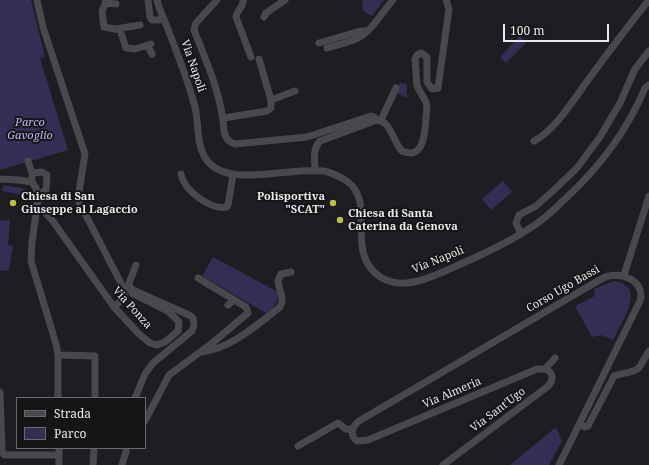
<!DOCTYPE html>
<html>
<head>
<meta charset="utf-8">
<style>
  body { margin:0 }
  #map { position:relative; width:649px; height:465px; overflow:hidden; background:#1e1d21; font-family:"Noto Serif",serif }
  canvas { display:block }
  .legend { position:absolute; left:16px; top:397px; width:130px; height:52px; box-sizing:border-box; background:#151417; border:1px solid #6a696c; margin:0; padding:5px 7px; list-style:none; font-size:12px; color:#eae9ec }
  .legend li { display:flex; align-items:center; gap:8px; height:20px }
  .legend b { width:20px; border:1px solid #6a696c }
  .scale { position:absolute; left:503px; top:24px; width:106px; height:18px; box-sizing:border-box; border:2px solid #eae9ec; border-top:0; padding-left:5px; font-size:12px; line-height:14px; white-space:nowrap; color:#eae9ec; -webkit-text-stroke:3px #151417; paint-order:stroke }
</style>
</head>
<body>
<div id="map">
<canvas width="649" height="465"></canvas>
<ul class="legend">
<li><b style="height:5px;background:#49494d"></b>Strada</li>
<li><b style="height:11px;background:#362d54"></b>Parco</li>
</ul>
<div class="scale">100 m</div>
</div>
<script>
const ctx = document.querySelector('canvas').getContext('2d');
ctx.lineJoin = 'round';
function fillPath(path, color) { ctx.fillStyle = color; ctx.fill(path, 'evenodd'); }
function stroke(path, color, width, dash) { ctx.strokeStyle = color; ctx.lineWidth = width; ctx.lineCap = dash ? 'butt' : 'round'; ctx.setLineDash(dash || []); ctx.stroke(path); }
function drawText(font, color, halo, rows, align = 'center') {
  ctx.font = font + ' "Noto Serif",serif'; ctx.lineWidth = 4; ctx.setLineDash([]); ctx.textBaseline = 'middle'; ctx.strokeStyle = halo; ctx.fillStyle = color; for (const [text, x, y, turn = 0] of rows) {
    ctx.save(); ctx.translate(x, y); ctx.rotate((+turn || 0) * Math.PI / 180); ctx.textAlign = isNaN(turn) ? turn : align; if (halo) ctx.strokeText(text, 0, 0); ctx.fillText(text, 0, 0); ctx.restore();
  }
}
fillPath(new Path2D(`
  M0 0H31L45 57 40 58 68 150 0 170Z
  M362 0H384L372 16 363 11Z
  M520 36 526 43 506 63 500 57Z
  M400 82 407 85V98L397 93Z
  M503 181 512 192 491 210 482 199Z
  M4 185 25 189 23 195 2 191Z
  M10 220 8 245 13 246 9 270 0 271V221Z
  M213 257 278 292C279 301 273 310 266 313L202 276Z
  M614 281C648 285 621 324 613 340L601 335 592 337 575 306 595 296 594 289Z
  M556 427 562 441 549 465H510Z`), '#362d54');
stroke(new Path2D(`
  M37 0 43 27 85 154 78 198 79 202 124 289V298L114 307
  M107 0 102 11 104 27 120 30 126 48 135 49 151 44
  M148 0 150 17 152 20H158L164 19
  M157 0 159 7C172 39 186 73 195 107 199 124 196 144 206 159 227 190 292 166 324 171 332 173 341 177 348 182 377 204 343 255 382 278 405 291 431 277 452 268 477 257 504 245 527 230 541 222 554 210 565 199 600 167 627 131 645 88L649 85
  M217 0 196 23 194 30C207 63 222 96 224 131 225 138 228 142 235 144L307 137 371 116 374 117 376 120
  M243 0C244 7 237 10 236 17L251 57
  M105 3 116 4
  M264 17 266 13 285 0
  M116 29 140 25
  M319 43 360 31H367
  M146 46 149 48 152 54
  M327 48C337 45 349 43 358 38 373 30 382 12 393 0
  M271 100 295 91
  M224 118 267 111 271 108V100L259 59
  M381 120 396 88
  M534 141C555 131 576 96 591 76 610 50 629 25 649 0
  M28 161 32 173V178
  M315 171C315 160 312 149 320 141L377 120C391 121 393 142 402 151 428 163 425 120 427 106L426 102 417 86 415 59 417 55 421 53 427 57V82L432 89 438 88 449 9 446 0
  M32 173 42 172 47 175 46 190 38 195
  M181 174C184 191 211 210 227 207L228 205 233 175
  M0 179 19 180 32 182 36 188 38 199 32 242 31 261 56 344 58 355V398
  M37 208 43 210 52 220 114 307 139 334 150 343 157 345 165 342 178 331 179 322 168 311 132 293 133 290 191 316C195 320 194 326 192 331L153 363 145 374 135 398
  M521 234 516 223 519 215 536 206 554 190 577 168 600 137 620 103 635 69 649 51
  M624 275 649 196
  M132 293 129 283 136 265
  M228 305 234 300
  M201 352C232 348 255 326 279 308 286 299 279 291 278 281L281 274 291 272
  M58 355 95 356V398
  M545 369H537L368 440 357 441C349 435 352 427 359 421L603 278C619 270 646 280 640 301L559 465
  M545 369 555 358
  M0 392 2 451 4 455H59
  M145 421 169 375 211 344 248 313 246 307 198 278
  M579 424 585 427 588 426 614 376C623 372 631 374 639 368L649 351
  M298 446 338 423 346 429 352 430
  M59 448V465
  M93 465 94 448
  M122 465 126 452V448
  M443 465 547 387C554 381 554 372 545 369`), '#49494d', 7);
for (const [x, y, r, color] of [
  [13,203,4,"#b8c147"],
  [333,203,4,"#b8c147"],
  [340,220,4,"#b8c147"]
]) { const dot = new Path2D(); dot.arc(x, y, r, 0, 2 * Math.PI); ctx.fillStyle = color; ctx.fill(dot); stroke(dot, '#151417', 1.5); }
drawText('11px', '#eae9ec', '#151417', [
  ["Via Napoli",193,66,71],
  ["Via Napoli",438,260,-22],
  ["Corso Ugo Bassi",563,289,-30],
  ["Via Ponza",132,308,48],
  ["Via Almeria",452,393,-23],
  ["Via Sant'Ugo",498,410,-37]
]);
drawText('italic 11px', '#c1b6f2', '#151417', [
  ["Parco",30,123],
  ["Gavoglio",30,136]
]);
drawText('bold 11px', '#eae9ec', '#151417', [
  ["Chiesa di San",21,197],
  ["Giuseppe al Lagaccio",21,210],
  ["Polisportiva",325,197,"right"],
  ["\"SCAT\"",325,210,"right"],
  ["Chiesa di Santa",348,214],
  ["Caterina da Genova",348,227]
], 'left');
</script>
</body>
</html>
